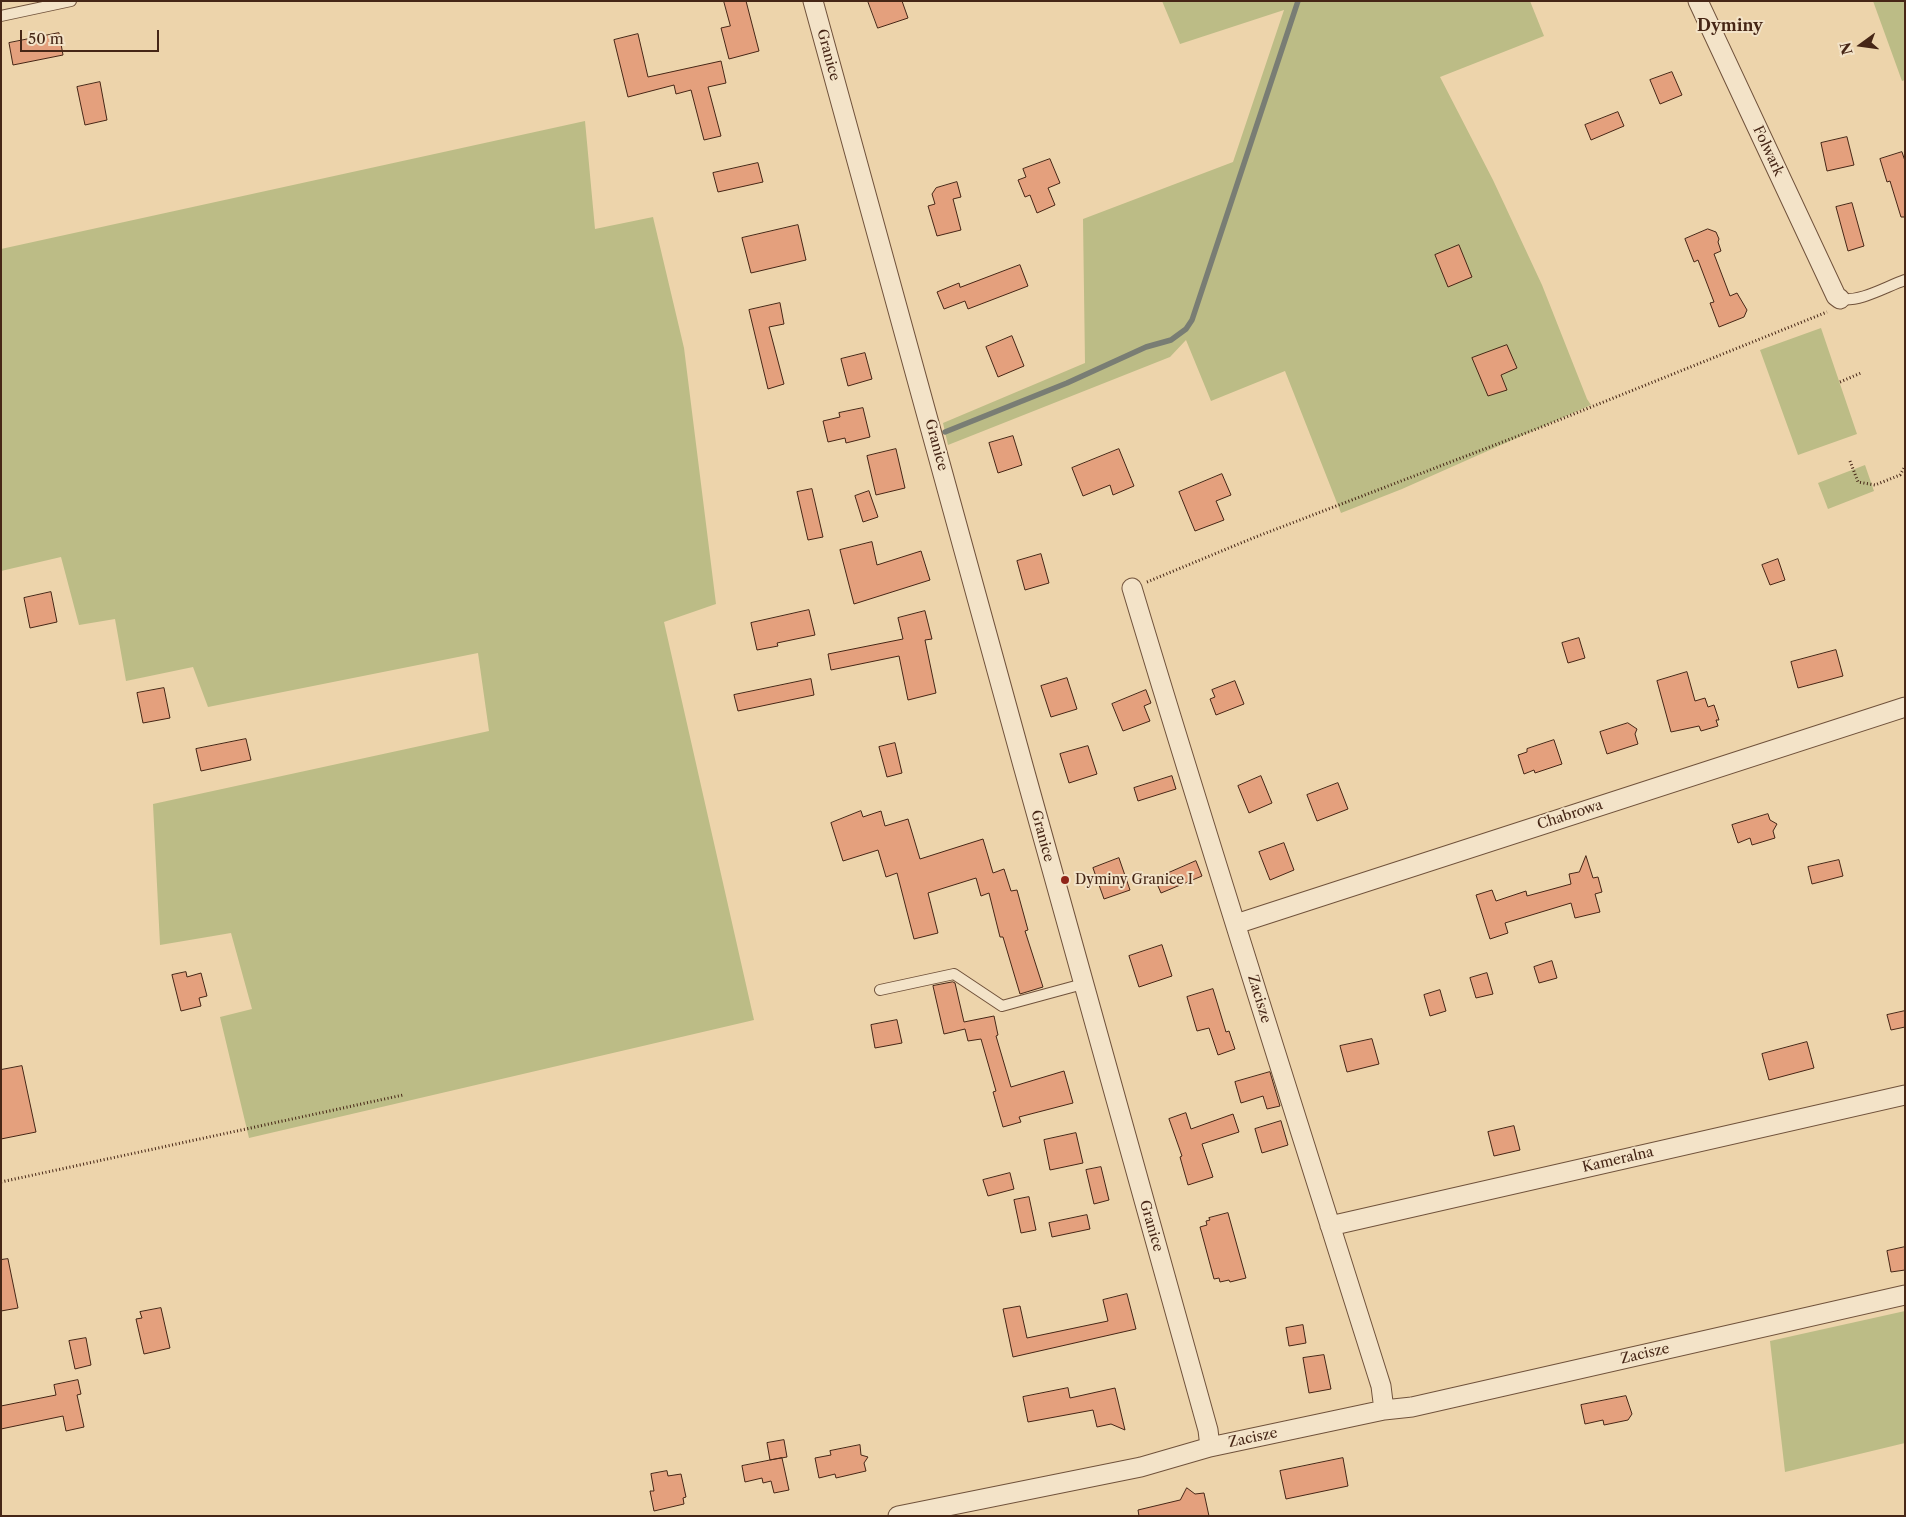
<!DOCTYPE html>
<html>
<head>
<meta charset="utf-8">
<style>
  body { margin:0 }
  #map { position:relative; width:1906px; height:1517px; overflow:hidden; background:#edd4ab; font-family:"Libre Caslon Text",serif }
  canvas { display:block }
  .frame { position:absolute; inset:0; border:2px solid #462616; pointer-events:none }
  .north { position:absolute; left:1836px; top:20px; width:50px; height:50px; -webkit-text-stroke:4px #f3e3c8; paint-order:stroke; rotate:256deg; font-size:14px; font-weight:700; line-height:20px; text-align:center; color:#462616 }
  .north::after { content:''; display:block; margin:auto; width:18px; height:22px; background:#462616; clip-path:polygon(50% 0,100% 100%,50% 72%,0 100%) }
  .scale { position:absolute; left:20px; top:30px; width:139px; height:22px; box-sizing:border-box; border:2px solid #462616; border-top:0; padding-left:6px; font-size:15px; line-height:18px; white-space:nowrap; color:#462616; -webkit-text-stroke:4px #f3e3c8; paint-order:stroke }
</style>
</head>
<body>
<div id="map">
<canvas width="1906" height="1517"></canvas>
<div class="frame"></div>
<div class="north">N</div>
<div class="scale">50 m</div>
</div>
<script>
const ctx = document.querySelector('canvas').getContext('2d');
ctx.lineJoin = 'round';
function fillPath(path, color) { ctx.fillStyle = color; ctx.fill(path, 'evenodd'); }
function stroke(path, color, width, dash) { ctx.strokeStyle = color; ctx.lineWidth = width; ctx.lineCap = dash ? 'butt' : 'round'; ctx.setLineDash(dash || []); ctx.stroke(path); }
function drawText(font, color, halo, rows, align = 'center') {
  ctx.font = font + ' "Libre Caslon Text",serif'; ctx.lineWidth = 4; ctx.setLineDash([]); ctx.textBaseline = 'middle'; ctx.strokeStyle = halo; ctx.fillStyle = color; for (const [text, x, y, turn = 0] of rows) {
    ctx.save(); ctx.translate(x, y); ctx.rotate((+turn || 0) * Math.PI / 180); ctx.textAlign = isNaN(turn) ? turn : align; if (halo) ctx.strokeText(text, 0, 0); ctx.fillText(text, 0, 0); ctx.restore();
  }
}
fillPath(new Path2D(`
  M1162 1H1530L1544 36 1440 77 1493 180 1542 285 1587 399 1591 405 1402 489 1341 513 1285 371 1211 401 1186 340 1170 357 948 445 943 423 1085 363 1083 219 1233 162 1284 10 1180 44Z
  M1873 1H1905V80L1902 81Z
  M585 121 595 229 653 217 684 348 716 604 664 622 754 1020 249 1138 220 1017 252 1009 231 933 160 945 153 804 489 731 478 653 208 707 193 667 126 681 115 619 79 625 61 557 1 571V249Z
  M1821 328 1857 434 1798 455 1760 350Z
  M1865 465 1874 491 1828 509 1818 483Z
  M1905 1311V1443L1785 1472 1770 1341Z`), '#bcbc86');
stroke(new Path2D(`
  M945 432 1067 383 1146 347 1171 340 1186 329 1192 320 1298 1`), '#797d74', 5.5);
const building = new Path2D(`
  M724 1H746L759 51 729 59 721 28 730 26Z
  M868 1H902L908 18 878 28Z
  M59 33 63 55 13 65 9 43Z
  M638 34 648 77 721 61 726 83 708 87 721 136 704 140 691 90 676 94 674 85 628 97 614 40Z
  M1672 72 1682 95 1660 104 1650 80Z
  M100 82 107 120 85 125 77 87Z
  M1618 112 1624 126 1591 140 1585 125Z
  M1847 137 1854 165 1827 171 1821 143Z
  M1902 152 1905 161V217H1901L1890 181 1887 182 1880 159Z
  M1050 159 1060 183 1048 188 1055 205 1037 213 1030 195 1025 197 1018 180 1026 177 1023 169Z
  M758 163 763 182 718 192 713 173Z
  M957 182 961 197 953 199 961 230 937 236 928 206 935 204 932 194 936 188Z
  M1852 203 1864 246 1848 251 1836 207Z
  M798 225 806 260 751 273 742 238Z
  M1708 229 1716 232 1719 239 1718 242 1721 251 1714 254 1730 296 1737 293 1747 310 1744 317 1719 327 1710 303 1714 302 1698 260 1694 262 1685 239Z
  M1459 245 1472 277 1448 287 1435 255Z
  M1020 265 1028 286 968 309 965 301 944 309 937 292 959 283 960 287Z
  M780 303 784 324 769 327 784 384 768 389 749 310Z
  M1012 336 1024 366 998 377 986 347Z
  M1507 345 1517 368 1501 375 1507 390 1488 396 1472 358Z
  M865 353 872 379 848 386 841 359Z
  M863 408 870 437 846 443 845 438 828 442 823 421 840 417 839 413Z
  M1013 436 1022 465 998 473 989 443Z
  M896 449 905 488 876 495 867 456Z
  M1119 449 1134 486 1113 495 1110 485 1083 496 1072 468Z
  M1222 474 1231 495 1216 501 1224 520 1195 531 1179 492Z
  M812 489 823 537 808 540 797 492Z
  M869 491 878 517 863 522 855 496Z
  M872 542 877 565 921 551 930 580 854 604 840 550Z
  M1041 554 1049 583 1025 590 1017 561Z
  M1778 559 1785 580 1770 585 1762 565Z
  M51 592 57 622 30 628 24 598Z
  M809 610 815 635 777 643 778 646 757 650 751 623Z
  M925 611 932 639 925 640 936 693 908 700 899 656 831 670 828 654 903 639 898 618Z
  M1579 638 1585 658 1568 663 1562 643Z
  M1836 650 1843 676 1798 688 1791 662Z
  M1687 672 1695 701 1705 698 1708 707 1714 705 1719 720H1716L1718 726 1701 731 1699 726 1671 732 1657 681Z
  M1067 678 1077 709 1051 717 1041 686Z
  M811 679 814 695 738 711 734 695Z
  M1235 681 1244 704 1216 715 1210 699 1215 697 1212 690Z
  M164 688 170 718 143 723 137 693Z
  M1146 690 1151 703 1144 706 1150 721 1123 731 1112 704Z
  M1628 723 1637 729 1635 734 1638 744 1607 754 1600 732Z
  M246 739 251 760 201 771 196 749Z
  M1554 740 1562 764 1535 773 1534 770 1524 774 1518 755 1527 752V749Z
  M895 743 902 773 887 777 879 747Z
  M1088 746 1097 774 1069 783 1060 754Z
  M1172 776 1176 789 1138 801 1134 788Z
  M1261 776 1272 803 1249 813 1238 786Z
  M1338 783 1348 809 1317 821 1307 795Z
  M861 811 863 817 881 811 885 826 908 819 920 859 983 839 993 873 1004 869 1011 891 1017 890 1028 930 1025 931 1043 987 1020 994 1003 937H1000L989 893 981 896 976 878 928 893 938 933 914 939 897 873 886 877 878 850 843 861 831 823Z
  M1768 814 1770 820 1777 824 1773 831 1775 838 1752 845 1750 838 1738 843 1732 825Z
  M1284 843 1294 870 1270 880 1259 852Z
  M1586 856 1593 878 1598 877 1602 892 1595 894 1600 912 1575 918 1571 903 1505 923 1508 933 1490 939 1476 895 1492 890 1496 901 1526 891 1527 896 1571 884 1569 874 1579 872Z
  M1119 858 1130 890 1104 899 1093 868Z
  M1839 860 1843 876 1812 884 1808 867Z
  M1196 861 1202 876 1161 893 1155 879Z
  M1162 945 1172 976 1139 987 1129 956Z
  M1552 961 1557 978 1539 983 1534 967Z
  M186 972 187 977 201 973 207 996 199 998 201 1006 181 1011 172 975Z
  M1487 973 1493 994 1476 998 1470 978Z
  M953 982 955 983 964 1022 994 1016 998 1035 996 1036 1011 1087 1064 1071 1073 1103 1019 1117 1021 1122 1003 1127 993 1092 996 1091 981 1039 968 1041 965 1029 944 1034 933 986Z
  M1213 989 1226 1032 1229 1031 1235 1049 1218 1055 1209 1028 1197 1031 1187 997Z
  M1440 990 1446 1011 1430 1016 1424 995Z
  M1905 1011V1027L1891 1030 1887 1015Z
  M897 1020 902 1043 875 1048 871 1025Z
  M1372 1039 1379 1064 1347 1072 1340 1046Z
  M1807 1042 1814 1068 1769 1080 1762 1054Z
  M22 1066 36 1132 1 1139V1070Z
  M1270 1072 1280 1106 1267 1109 1263 1096 1241 1103 1235 1082Z
  M1186 1113 1191 1129 1233 1114 1239 1132 1202 1144 1213 1177 1188 1185 1180 1157 1182 1156 1169 1119Z
  M1281 1121 1288 1145 1262 1153 1255 1129Z
  M1514 1126 1520 1150 1494 1156 1488 1132Z
  M1076 1133 1083 1163 1050 1170 1044 1140Z
  M1101 1167 1109 1200 1094 1204 1086 1170Z
  M1010 1173 1014 1189 988 1196 983 1180Z
  M1029 1197 1036 1230 1021 1233 1014 1200Z
  M1228 1213 1246 1278 1230 1282 1229 1280 1220 1282 1219 1278 1214 1279 1200 1227 1207 1225 1206 1221 1210 1220 1209 1218Z
  M1087 1215 1090 1229 1052 1237 1049 1223Z
  M1905 1247V1270L1891 1272 1887 1251Z
  M8 1259 18 1308 1 1311V1260Z
  M1127 1294 1136 1329 1013 1357 1003 1309 1020 1306 1027 1338 1108 1321 1103 1300Z
  M161 1308 170 1348 144 1354 136 1319 142 1318 140 1312Z
  M1303 1325 1306 1343 1289 1346 1286 1328Z
  M86 1338 91 1365 75 1369 69 1341Z
  M1324 1355 1331 1389 1309 1393 1303 1358Z
  M78 1380 81 1394 77 1395 84 1427 66 1431 63 1416 1 1429V1406L56 1395 54 1385Z
  M1068 1388 1070 1398 1115 1388 1125 1430 1111 1424 1097 1427 1093 1410 1028 1422 1023 1397Z
  M1626 1396 1632 1414 1628 1420 1604 1425 1603 1420 1585 1424 1581 1405Z
  M784 1440 787 1457 770 1460 767 1443Z
  M860 1445 861 1455 868 1457 864 1463 866 1471 836 1478 835 1474 819 1478 815 1458 831 1455 830 1451Z
  M782 1458 789 1490 774 1493 771 1481 763 1483 762 1478 745 1482 742 1466Z
  M1343 1458 1348 1486 1286 1499 1280 1471Z
  M667 1471 668 1476 681 1474 686 1497 683 1498 684 1504 654 1511 650 1491H654L651 1474Z
  M1187 1488 1195 1494 1204 1493 1209 1516H1139L1138 1510 1180 1500Z`);
fillPath(building, '#e4a07d');
stroke(building, '#462616', 1);
const service = new Path2D(`
  M1 16 71 1
  M1840 299C1861 302 1885 287 1905 280
  M880 990 954 974 1002 1006 1083 984`);
const minor = new Path2D(`
  M813 1C944 478 1074 954 1208 1430L1210 1447 1141 1467 898 1516
  M1698 1 1836 296 1840 299
  M1132 588C1212 855 1297 1120 1381 1386L1384 1410 1210 1447
  M1236 924 1905 707
  M1330 1226 1905 1095
  M1384 1410 1412 1407 1905 1295`);
stroke(service, '#70523b', 12);
stroke(minor, '#70523b', 21);
stroke(new Path2D(`
  M1840 382 1861 373
  M1850 461 1858 482 1875 485 1900 475 1904 468
  M1147 582 1253 538 1539 428 1827 312
  M1 1182 403 1095`), '#462616', 3, [1, 2.5]);
stroke(service, '#f3e3c8', 10);
stroke(minor, '#f3e3c8', 19);
for (const [x, y, r, color] of [
  [1065,880,5,"#8f2418"]
]) { const dot = new Path2D(); dot.arc(x, y, r, 0, 2 * Math.PI); ctx.fillStyle = color; ctx.fill(dot); stroke(dot, '#f3e3c8', 2); }
drawText('14px', '#462616', '#f3e3c8', [
  ["Granice",828,55,75],
  ["Folwark",1768,151,65],
  ["Granice",936,445,75],
  ["Chabrowa",1570,815,-18],
  ["Granice",1042,836,75],
  ["Zacisze",1259,999,73],
  ["Kameralna",1618,1160,-13],
  ["Granice",1151,1226,74],
  ["Zacisze",1645,1354,-13],
  ["Zacisze",1253,1438,-12]
]);
drawText('14px', '#462616', '#f3e3c8', [
  ["Dyminy Granice I",1075,880]
], 'left');
drawText('bold 16px', '#462616', '#f3e3c8', [
  ["Dyminy",1730,26]
]);
</script>
</body>
</html>
